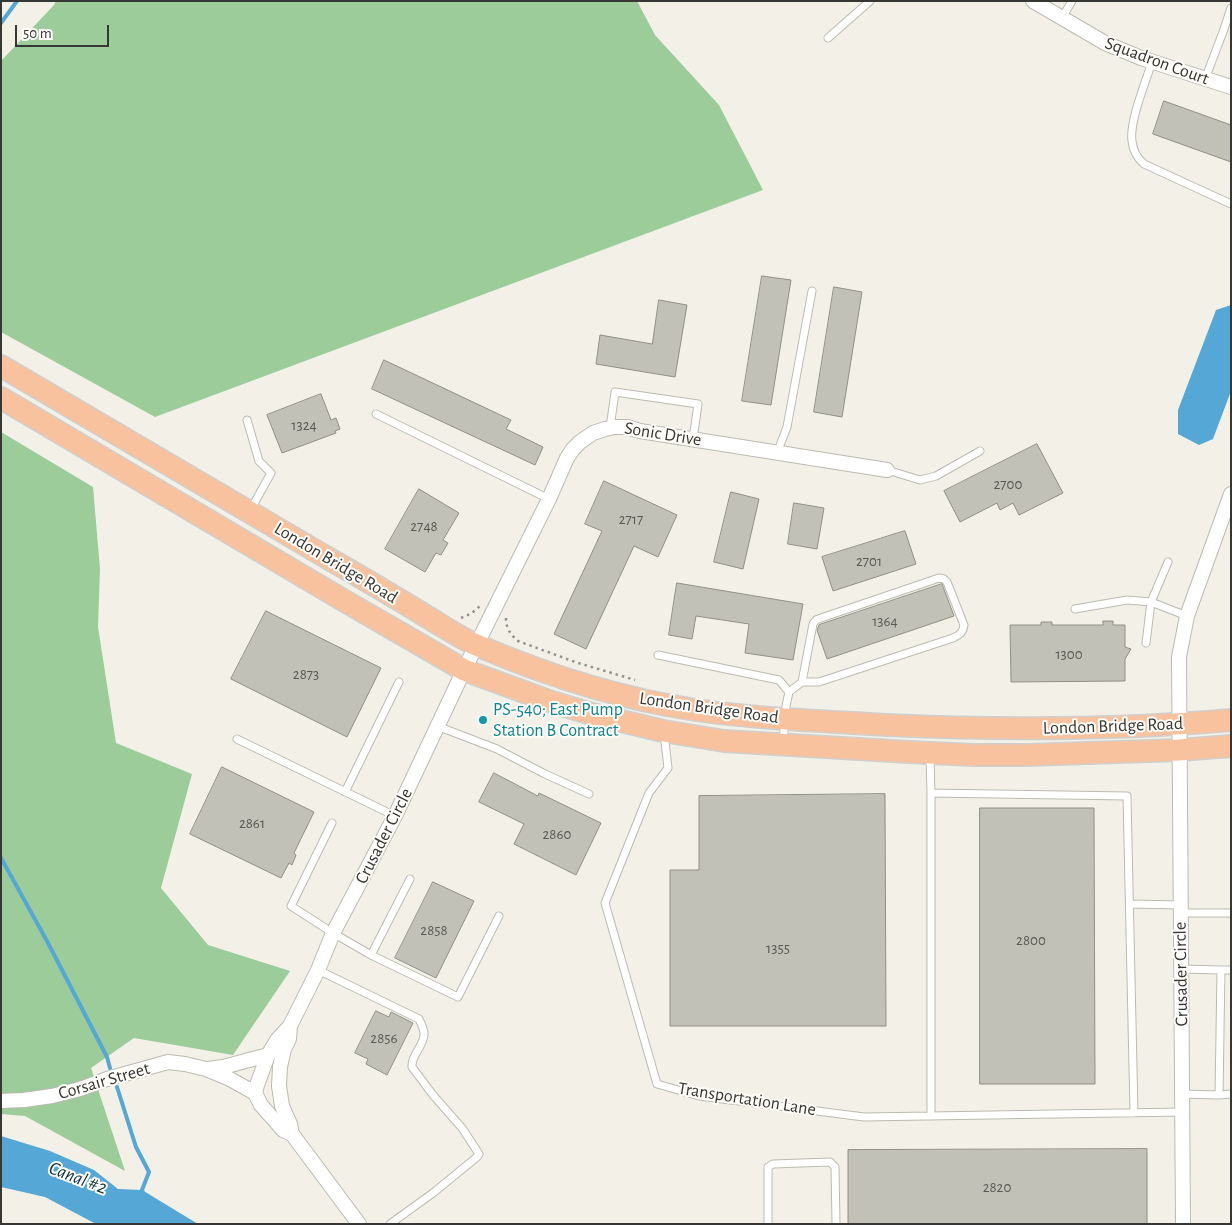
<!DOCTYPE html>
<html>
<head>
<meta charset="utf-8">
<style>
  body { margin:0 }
  #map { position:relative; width:1232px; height:1225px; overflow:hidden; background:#f3f1e7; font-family:"Alegreya Sans",sans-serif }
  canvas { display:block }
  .frame { position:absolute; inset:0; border:2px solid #363632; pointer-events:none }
  .scale { position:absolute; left:15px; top:25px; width:94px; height:22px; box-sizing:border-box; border:2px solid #363632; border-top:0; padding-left:6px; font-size:15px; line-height:18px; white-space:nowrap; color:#363632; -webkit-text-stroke:4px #fffefa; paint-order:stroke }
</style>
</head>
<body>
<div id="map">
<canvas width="1232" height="1225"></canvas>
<div class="frame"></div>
<div class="scale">50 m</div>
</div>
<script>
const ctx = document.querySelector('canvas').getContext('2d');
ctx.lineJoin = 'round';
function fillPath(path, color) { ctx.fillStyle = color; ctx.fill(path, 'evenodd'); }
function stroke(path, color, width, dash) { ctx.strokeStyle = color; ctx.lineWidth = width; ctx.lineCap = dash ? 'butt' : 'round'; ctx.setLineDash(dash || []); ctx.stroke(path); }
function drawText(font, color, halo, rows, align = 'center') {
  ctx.font = font + ' "Alegreya Sans",sans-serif'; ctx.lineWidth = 4; ctx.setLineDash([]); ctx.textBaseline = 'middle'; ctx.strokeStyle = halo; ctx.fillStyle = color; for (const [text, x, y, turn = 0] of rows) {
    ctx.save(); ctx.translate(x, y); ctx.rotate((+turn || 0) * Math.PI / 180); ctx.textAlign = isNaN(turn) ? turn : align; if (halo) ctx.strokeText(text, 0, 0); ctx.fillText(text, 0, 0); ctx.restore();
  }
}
fillPath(new Path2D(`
  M56 1H637L655 35 719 105 763 190 155 417 1 332V61L54 5Z
  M1 432 93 487 100 569 98 627 116 743 192 774 161 888 208 945 290 971 233 1055 134 1038 91 1068 125 1171 25 1116 1 1114Z`), '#9bcc9a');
fillPath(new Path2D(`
  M1231 305V391L1213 439 1199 445 1178 434V410L1216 310Z
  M1 1136 50 1151 94 1170 118 1189 142 1190 198 1224H96L45 1197 1 1187Z`), '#55a7d6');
stroke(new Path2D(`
  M1 23 17 1
  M1 858 47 941 107 1057 110 1068
  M117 1087 136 1147 149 1172 142 1190 143 1193`), '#55a7d6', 4);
const building = new Path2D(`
  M1164 101 1231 125V162L1153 134Z
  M762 276 791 280 771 405 742 401Z
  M834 287 862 292 842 417 814 412Z
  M659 300 687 305 675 377 596 364 600 335 652 344Z
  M384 360 511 420 506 429 543 447 535 465 372 389Z
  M321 394 331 420 336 418 340 429 335 431 336 433 282 453 267 415Z
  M1037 444 1063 493 1019 515 1013 503 1000 510 997 503 960 522 944 491Z
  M604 481 677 515 658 557 634 546 586 649 554 634 602 531 585 524Z
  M419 489 459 513 443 540 448 543 441 555 436 553 425 572 385 549Z
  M731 492 759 499 743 569 714 562Z
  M794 503 824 508 817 549 788 544Z
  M905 531 916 564 833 591 822 557Z
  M677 583 803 604 793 660 745 653 749 624 696 616 692 639 669 635Z
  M942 584 954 616 827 659 817 630 819 625Z
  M266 611 381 668 347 737 231 679Z
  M1103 621H1113V625H1125V647L1131 649 1125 659V681L1011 682 1010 625H1041V622H1052V625H1103Z
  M222 767 314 812 294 853 296 855 292 865 289 863 281 878 190 834Z
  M494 773 538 796 539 793 601 823 576 875 514 844 524 824 479 802Z
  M885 794 886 1026H670V870H699V796Z
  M980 808H1094L1095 1084H980Z
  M433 882 474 901 436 978 395 958Z
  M376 1011 389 1017 391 1012 413 1023 387 1075 366 1064 368 1059 355 1053Z
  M1147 1149V1224H848V1150Z`);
fillPath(building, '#c2c1b7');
stroke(building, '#908f86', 1);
const lane = new Path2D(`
  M1062 18 1072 1
  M828 38 870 1
  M1152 62C1146 81 1129 122 1132 141 1133 151 1137 158 1144 164L1231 204
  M1205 79 1223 32 1231 8
  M376 414 549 499
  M247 420 259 461 271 473 251 509
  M610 428 615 392 698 404 693 439
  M777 453 787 427 812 291
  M887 470 920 480 936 476 980 451
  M1075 609 1127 600 1151 602 1168 562
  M1146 643 1151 602 1187 616
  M658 655 779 680 789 692
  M437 726 497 749 543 773 589 794
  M664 733 668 768 649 793 605 903 657 1084 699 1096 864 1117 1183 1112
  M237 739 395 816
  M783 742 786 706 789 692 802 682 813 624 816 620 821 618 939 578 944 579 947 582 964 625C963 632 960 635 953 638L819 682H802
  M930 756 931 793
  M345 792 399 682
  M332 823 291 906 333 933 371 955 458 997 499 916
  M1130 904 1181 905
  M1181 913H1231
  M371 955 410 879
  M1181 969 1221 970 1219 1095 1182 1094
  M318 970 419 1019C421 1023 424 1029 424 1034 424 1046 411 1055 412 1067L433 1095 462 1128 479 1154 477 1157 433 1193 390 1224
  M1221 970H1231
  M1219 1095 1231 1094
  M931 1116V793L1127 796 1134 1113
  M768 1224V1167L773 1164 830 1162 835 1167 836 1224`);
const street = new Path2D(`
  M1033 1 1105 43 1141 58 1231 87
  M290 1026 289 1039 284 1049 280 1067 279 1086 282 1106 290 1124 292 1134 283 1130 261 1105 255 1093 257 1085 268 1055 277 1040 290 1026 318 970 333 933 395 816 464 670 549 499 567 458 573 449 580 442 593 433 605 429 615 427H627L640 431 887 470
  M208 1069 223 1067 268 1055
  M1 1101 24 1100 52 1096 80 1089 107 1079 168 1062 185 1064 206 1069 228 1078 255 1093
  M292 1134 359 1224
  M1183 1224 1179 657 1187 616 1231 494`);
const primary = new Path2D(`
  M1 366C110 429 218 493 326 557 361 577 395 597 429 618 446 628 463 640 481 647 549 676 622 699 696 710 759 719 823 721 887 725 1001 730 1117 730 1231 720
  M1 398 343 600 464 670 549 701 588 713 663 731 724 741 909 752 974 755H1027L1179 750 1231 746`);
stroke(lane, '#bcbbb1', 9);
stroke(street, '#bcbbb1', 16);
stroke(primary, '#cfcfce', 24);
stroke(new Path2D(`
  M461 618 472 613 480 606
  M506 618C506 628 510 634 518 641L575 662 635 680`), '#94938c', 2.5, [2.5, 4]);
stroke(lane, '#fff', 7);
stroke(street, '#fff', 14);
stroke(primary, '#f9c29f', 21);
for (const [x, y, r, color] of [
  [483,720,5,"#0f9aa8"]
]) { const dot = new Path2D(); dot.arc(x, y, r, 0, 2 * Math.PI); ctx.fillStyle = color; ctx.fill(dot); stroke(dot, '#fffefa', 2); }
drawText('15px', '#595953', null, [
  ["1324",304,425],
  ["2700",1008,484],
  ["2717",631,519],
  ["2748",424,526],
  ["2701",869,561],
  ["1364",885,621],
  ["1300",1069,654],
  ["2873",306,674],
  ["2861",252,823],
  ["2860",557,834],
  ["2858",434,930],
  ["2800",1031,940],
  ["1355",778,948],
  ["2856",384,1038],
  ["2820",997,1187]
]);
drawText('18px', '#363632', '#fffefa', [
  ["Squadron Court",1157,61,20],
  ["Sonic Drive",663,434,9],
  ["London Bridge Road",336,563,31],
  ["London Bridge Road",709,708,8],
  ["London Bridge Road",1113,726,-2],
  ["Crusader Circle",384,836,-63],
  ["Crusader Circle",1181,974,-91],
  ["Corsair Street",104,1081,-16],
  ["Transportation Lane",747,1099,9]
]);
drawText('18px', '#0d838f', '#fffefa', [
  ["PS-540; East Pump",493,710],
  ["Station B Contract",493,731]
], 'left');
drawText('italic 19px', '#0b3043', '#fffefa', [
  ["Canal #2",78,1178,21]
]);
</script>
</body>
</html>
